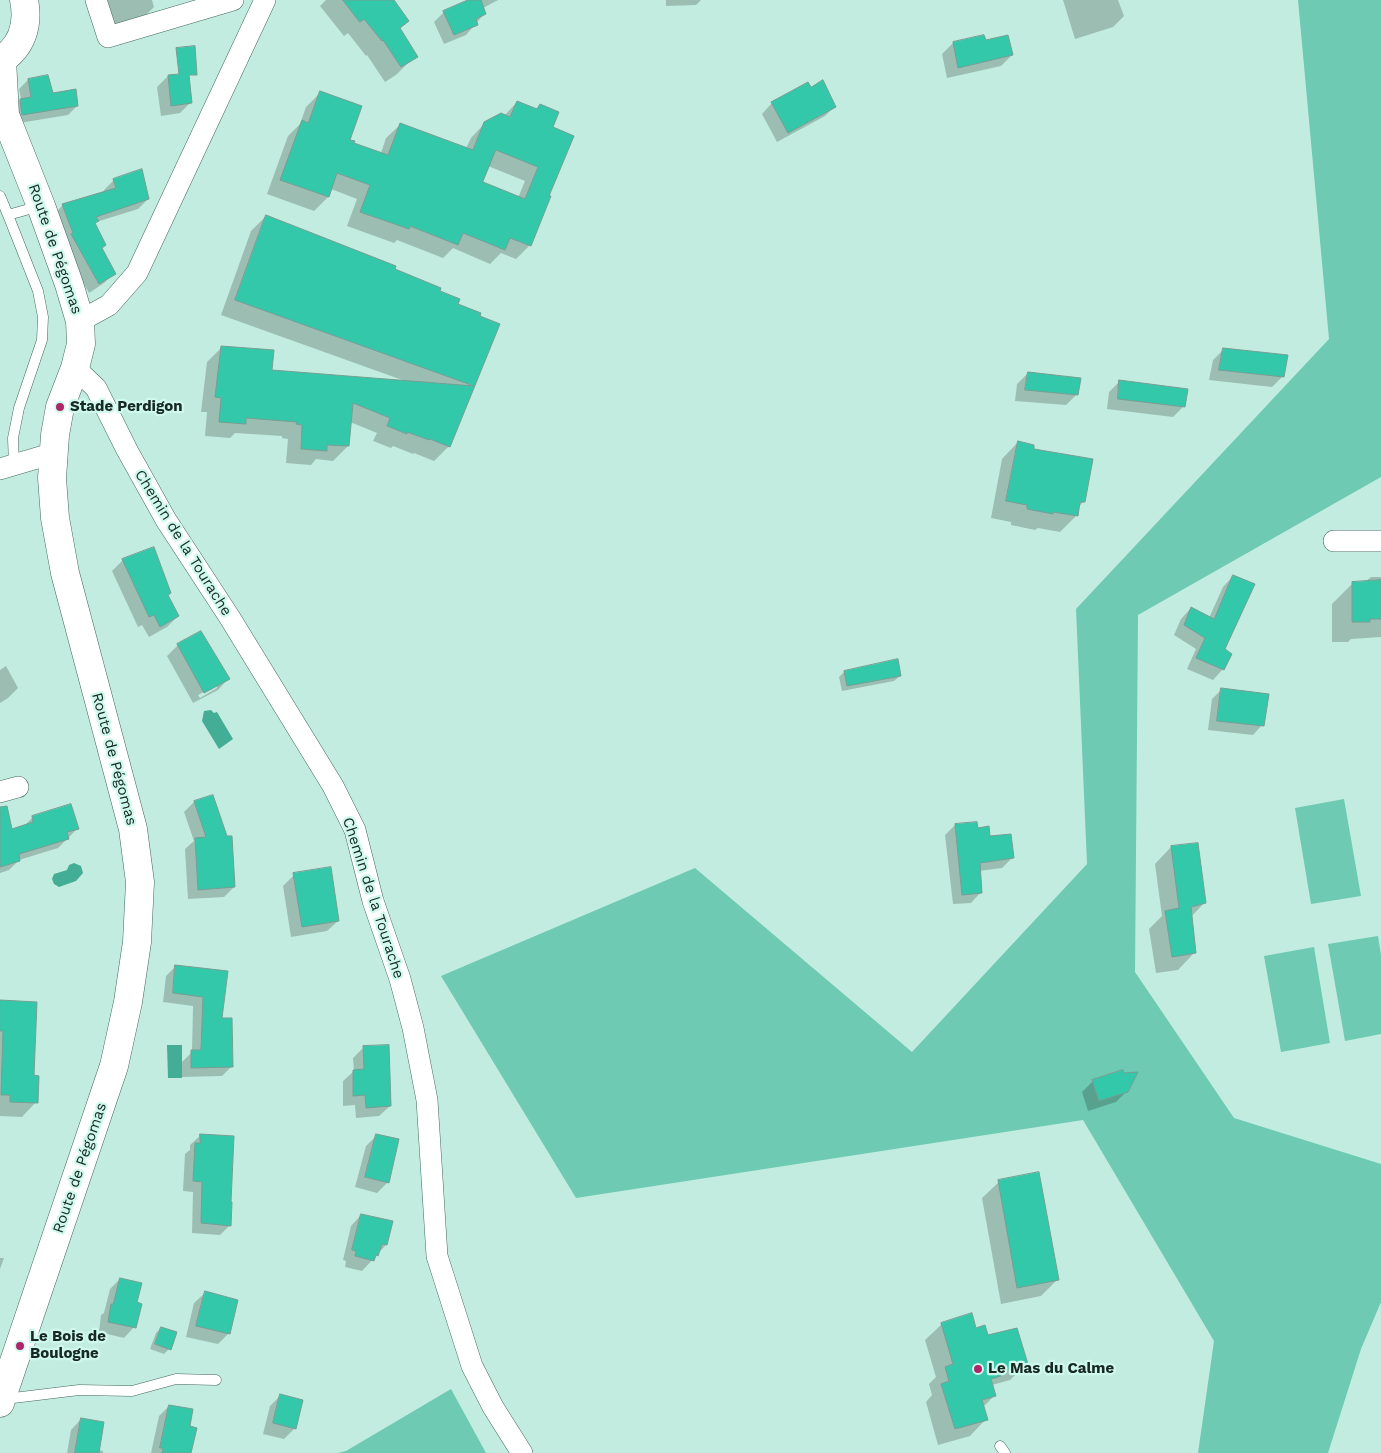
<!DOCTYPE html>
<html>
<head>
<meta charset="utf-8">
<style>
  body { margin:0 }
  canvas { display:block; background:#c2ecdf }
</style>
</head>
<body>
<canvas width="1381" height="1453"></canvas>
<script>
const ctx = document.querySelector('canvas').getContext('2d');
ctx.lineJoin = 'round';
function fillPath(path, color) { ctx.fillStyle = color; ctx.fill(path, 'evenodd'); }
function stroke(path, color, width, dash) { ctx.strokeStyle = color; ctx.lineWidth = width; ctx.lineCap = dash ? 'butt' : 'round'; ctx.setLineDash(dash || []); ctx.stroke(path); }
function drawText(font, color, halo, rows, align = 'center') {
  ctx.font = font + ' "Work Sans",sans-serif'; ctx.lineWidth = 4.5; ctx.setLineDash([]); ctx.textBaseline = 'middle'; ctx.strokeStyle = halo; ctx.fillStyle = color; for (const [text, x, y, turn = 0] of rows) {
    ctx.save(); ctx.translate(x, y); ctx.rotate((+turn || 0) * Math.PI / 180); ctx.textAlign = isNaN(turn) ? turn : align; if (halo) ctx.strokeText(text, 0, 0); ctx.fillText(text, 0, 0); ctx.restore();
  }
}
fillPath(new Path2D(`
  M1298 0H1381V477L1138 615 1135 972 1234 1118 1381 1164V1302L1361 1349 1328 1453H1198L1214 1341 1083 1120 576 1198 441 976 695 868 912 1052 1087 864 1076 609 1329 339Z
  M1344 799 1361 896 1311 904 1295 808Z
  M1378 936 1381 955V1034L1345 1041 1328 944Z
  M1314 947 1330 1043 1281 1052 1264 956Z
  M451 1389 486 1453H338L346 1451Z`), '#6ecab3');
fillPath(new Path2D(`
  M211 710 214 713 217 712 233 739 219 749 202 721 204 711Z
  M74 863 81 866 83 873 76 881 59 887 54 884 52 879 54 874 67 870 69 865Z
  M167 1045H182V1078H168Z`), '#44ad95');
fillPath(new Path2D(`
  M93 0H152L154 7 137 24 105 32Z
  M326 0H392L407 21 399 29 412 59 396 75 385 82 367 55 366 56 348 33 344 36 320 6Z
  M466 0H498L483 8 485 13 466 35 444 44 434 22 444 12 467 2Z
  M666 0H701L696 5 666 6Z
  M1063 0H1118L1124 16 1113 27 1075 39Z
  M985 41 1012 55 1001 66 947 78 942 54 953 43Z
  M168 76 191 102 180 113 161 116 157 87Z
  M28 80 52 95 77 106 68 115 13 124 11 109 21 99 19 89Z
  M320 93 348 140 353 144 381 153 386 138 400 125 466 148 471 138 485 123 504 116 517 102 535 110 540 105 551 128 548 196 530 245 516 259 501 253 490 264 453 248 443 258 397 240 394 243 347 226 357 199 331 189 328 197 314 211 267 194 288 136 300 124 306 107ZM488 166 525 181 518 198 481 183Z
  M772 103 835 106 825 116 777 142 762 114Z
  M114 180 148 199 138 209 93 223 101 248 114 273 104 283 89 293 62 245 53 215 63 205 105 193 104 190Z
  M266 216 393 270 438 292 478 317 498 325 449 446 434 461 414 453 413 454 393 446 391 448 373 441 377 433 350 422 348 446 333 461 316 459 311 465 286 463 288 439 282 438V436L235 433 230 438 205 436 207 412H201L207 362 222 347 271 371 405 381 221 315 251 231Z
  M1224 349 1283 376 1272 387 1209 380 1213 360Z
  M1028 373 1077 394 1066 405 1015 401 1017 384Z
  M1120 381 1184 406 1173 417 1107 409 1109 392Z
  M1018 442 1033 450 1084 501 1078 508 1077 515 1060 532 1038 528 1035 530 1011 525V522L991 518 1002 459Z
  M123 560 167 596 178 616 167 627 149 637 142 625 138 627 112 571Z
  M1233 576 1223 650V669L1213 680 1187 669 1196 649 1174 635 1181 619 1191 608 1209 618 1223 587Z
  M1371 577H1381V637L1351 639 1348 642H1332V604L1353 583 1365 582Z
  M178 645 228 679 218 690 193 703 167 656ZM217 685V688L200 698 198 695Z
  M6 666 18 688 8 698 0 703V670Z
  M844 672 900 676 894 681 842 691 839 677Z
  M1222 689 1262 725 1253 735 1208 730 1212 699Z
  M194 802 226 838 234 887 224 897 188 899 185 849 194 841 184 812Z
  M70 806 77 829 58 848 19 860 9 870 0 873V833L23 827 32 818Z
  M955 825 977 829 989 838 1012 858 1002 868 979 871 981 892 971 903 953 904 945 835Z
  M1171 847 1204 903 1191 917 1194 953 1178 970 1156 973 1149 929 1162 916 1155 864Z
  M294 875 338 921 327 931 291 937 283 886Z
  M176 966 226 972 221 1019 232 1066 222 1076 182 1077V1062L192 1052 193 1006 163 1002 166 976Z
  M0 1002 33 1076 36 1102 22 1117 0 1116Z
  M364 1047 390 1106 379 1116 356 1118 355 1105 343 1106V1081L354 1071 353 1058Z
  M1093 1081 1127 1091 1116 1102 1088 1111 1082 1092Z
  M201 1135 230 1225 220 1235 192 1233 193 1192 183 1191 185 1154 190 1150V1145Z
  M377 1135 388 1182 377 1193 355 1187 366 1146Z
  M999 1182 1057 1280 1041 1296 1001 1304 982 1198Z
  M361 1215 392 1222 386 1245 362 1271 345 1267 346 1261 343 1260 351 1226Z
  M0 1258H4L0 1269Z
  M120 1279 136 1303 134 1327 124 1338 99 1332 101 1315 104 1313 110 1289Z
  M205 1293 229 1333 218 1344 186 1337 194 1303Z
  M942 1324 975 1329 1027 1364 1010 1380 992 1385 995 1395 983 1407 986 1419 970 1436 938 1445 926 1402 932 1395 929 1384 936 1377 925 1340Z
  M161 1328 169 1349 164 1354 150 1349 156 1333Z
  M281 1395 295 1428 284 1439 263 1434 270 1406Z
  M169 1406 188 1427 190 1453H151L159 1416Z
  M81 1419 98 1450 103 1451V1453H67L71 1430Z`), '#0003');
const building = new Path2D(`
  M343 0H394L409 21 400 28 418 57 401 67 383 40 382 41 364 19 360 22Z
  M468 0H481L486 14 476 19 478 25 454 35 443 11Z
  M984 35 986 40 1008 35 1013 55 958 68 953 42Z
  M195 46 197 75H189L192 103 171 106 168 75 179 74 176 48Z
  M48 75 53 93 76 89 78 106 22 115 20 99 31 97 28 79Z
  M823 80 836 107 788 133 771 102 808 82 811 87Z
  M320 91 362 106 350 140 355 141 354 143 388 155 400 123 473 150 484 122 501 113 510 117 517 101 537 109 540 104 559 112 553 127 574 136 549 196H551L531 246 510 238 505 250 463 233 458 245 410 226 409 229 360 212 370 185 337 173 329 197 280 180 302 120 308 123ZM496 150 538 167 525 199 483 182Z
  M142 169 149 199 96 217 99 221 95 223 106 245 102 248 116 274 99 284 71 234 73 233 62 204 116 188 113 179Z
  M266 215 396 266 395 269 441 288 440 291 460 299 458 304 481 313 480 316 500 324 450 447 430 439 429 440 407 432V434L387 426 390 418 353 403 349 446 327 445V451L301 449 302 425 296 424 297 422 246 418V424L219 422 221 398 215 397 221 346 274 350 272 370 474 386 235 300Z
  M1223 348 1288 355 1284 377 1219 370Z
  M1028 372 1081 378 1078 395 1025 390Z
  M1119 380 1188 389 1185 407 1118 399Z
  M1018 441 1034 445V449L1093 459 1085 502H1080L1078 516 1053 512V514L1027 509V505L1006 501Z
  M154 547 171 593 168 595 179 616 160 627 154 615 149 617 122 559Z
  M1233 575 1255 584 1225 649 1232 654 1224 670 1196 658 1205 638 1184 625 1191 607 1214 619Z
  M1381 580V619H1370V622H1352V582Z
  M201 631 230 679 204 693 177 644Z
  M898 659 901 676 847 686 844 671Z
  M1221 688 1269 694 1264 726 1217 721Z
  M213 795 227 836H232L235 887 198 890 195 838 206 837 194 801Z
  M71 804 79 829 67 832 69 839 19 854 20 861 0 867V807L7 806 12 829 33 822 32 816Z
  M977 822 978 828 989 826 990 836 1011 834 1014 858 980 863 982 893 962 895 955 824Z
  M1198 843 1206 903 1191 907 1196 953 1172 957 1165 911 1179 908 1171 846Z
  M331 867 339 921 302 927 293 873Z
  M175 965 228 971 222 1018H232L233 1067 191 1068V1050H201L203 997 173 993Z
  M0 1000 37 1002 34 1075 39 1076 38 1103 10 1102V1095H1L3 1031H0Z
  M389 1045 391 1106 366 1108 365 1095 353 1096V1070L364 1069 363 1046Z
  M1123 1070 1124 1073 1138 1072 1128 1092 1099 1101 1092 1080Z
  M200 1134 234 1136 231 1202H232L231 1226 201 1223 202 1182 193 1181 195 1143H200Z
  M376 1134 399 1139 389 1183 365 1177Z
  M1039 1172 1059 1280 1017 1288 998 1180Z
  M361 1214 393 1221 387 1245 382 1244 378 1256 376 1255 374 1261 355 1256 356 1251 352 1250Z
  M120 1278 142 1283 137 1302 142 1304 136 1328 108 1322 111 1304H113Z
  M205 1291 238 1300 230 1334 196 1326Z
  M972 1313 976 1328 985 1325 988 1335 1017 1328 1028 1364 1000 1372 1001 1376 991 1379 996 1396 982 1400 988 1420 955 1429 941 1384 949 1381 945 1367 953 1364 941 1323Z
  M161 1327 177 1332 171 1350 155 1344Z
  M280 1394 303 1400 296 1429 273 1423Z
  M169 1405 193 1409 190 1426 197 1428 191 1453H162L163 1448H160Z
  M81 1418 104 1422 99 1453H75Z`);
fillPath(building, '#34c8aa');
stroke(building, '#769e93', 1);
const lane = new Path2D(`
  M0 196 8 215 40 206
  M8 215 38 291 43 317 42 340 19 408 13 438 14 465
  M5 1399 79 1390 132 1391 176 1379 216 1380
  M1000 1446 1005 1453`);
const street = new Path2D(`
  M96 0 108 37 233 0
  M80 321 109 305 137 273 265 0
  M75 368 96 388 127 450 166 520 230 618 333 786 355 830 373 901 400 979 413 1028 427 1100 437 1256 472 1366 493 1407 522 1453
  M0 469 54 453
  M1334 541H1381
  M0 792 18 787`);
const secondary = new Path2D(`
  M0 61C22 47 29 25 24 0
  M0 1403 114 1066 128 1002 137 942 140 882 133 829 65 573 55 518 52 478 55 435 60 407 75 368 81 344 80 321 69 284 41 206 5 115 2 60`);
stroke(lane, '#42695e', 11);
stroke(street, '#42695e', 22);
stroke(secondary, '#42695e', 29);
stroke(lane, '#fff', 10);
stroke(street, '#fff', 21);
stroke(secondary, '#fff', 28);
for (const [x, y, r, color] of [
  [60,407,5,"#ad266a"],
  [20,1346,5,"#ad266a"],
  [978,1369,5,"#ad266a"]
]) { const dot = new Path2D(); dot.arc(x, y, r, 0, 2 * Math.PI); ctx.fillStyle = color; ctx.fill(dot); stroke(dot, '#cff9ed', 2); }
drawText('15px', '#182823', '#cff9ed', [
  ["Route de Pégomas",55,249,71],
  ["Chemin de la Tourache",183,543,58],
  ["Route de Pégomas",114,759,75],
  ["Chemin de la Tourache",373,898,72],
  ["Route de Pégomas",80,1168,-71]
]);
drawText('bold 15px', '#182823', '#cff9ed', [
  ["Stade Perdigon",70,407],
  ["Le Bois de",30,1337],
  ["Boulogne",30,1354],
  ["Le Mas du Calme",988,1369]
], 'left');
</script>
</body>
</html>
